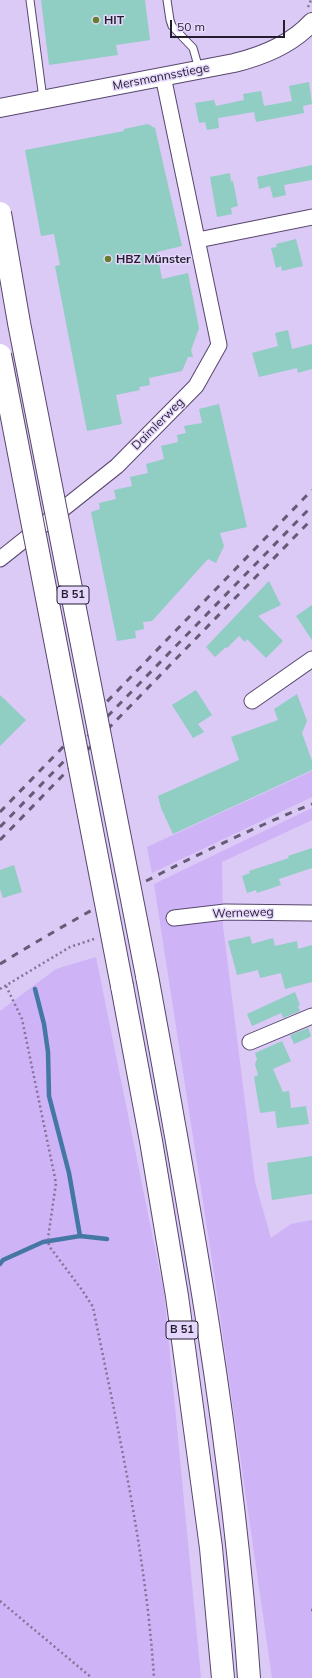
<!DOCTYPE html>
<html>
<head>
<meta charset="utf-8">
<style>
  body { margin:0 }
  #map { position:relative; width:312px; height:1678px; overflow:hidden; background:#dbc9f6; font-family:Mulish,sans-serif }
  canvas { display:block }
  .scale { position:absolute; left:170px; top:20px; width:115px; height:18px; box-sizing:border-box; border:2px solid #241d2e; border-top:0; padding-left:5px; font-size:12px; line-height:14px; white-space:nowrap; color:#241d2e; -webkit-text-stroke:3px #e6d8fc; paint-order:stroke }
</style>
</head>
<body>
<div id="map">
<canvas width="312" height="1678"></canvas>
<div class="scale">50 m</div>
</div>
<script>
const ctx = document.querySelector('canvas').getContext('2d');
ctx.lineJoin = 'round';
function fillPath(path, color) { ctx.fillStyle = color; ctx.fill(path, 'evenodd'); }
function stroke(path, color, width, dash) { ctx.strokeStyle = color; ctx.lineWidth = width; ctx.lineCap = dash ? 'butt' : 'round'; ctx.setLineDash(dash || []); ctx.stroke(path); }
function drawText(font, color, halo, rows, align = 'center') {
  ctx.font = font + ' Mulish,sans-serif'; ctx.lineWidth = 3; ctx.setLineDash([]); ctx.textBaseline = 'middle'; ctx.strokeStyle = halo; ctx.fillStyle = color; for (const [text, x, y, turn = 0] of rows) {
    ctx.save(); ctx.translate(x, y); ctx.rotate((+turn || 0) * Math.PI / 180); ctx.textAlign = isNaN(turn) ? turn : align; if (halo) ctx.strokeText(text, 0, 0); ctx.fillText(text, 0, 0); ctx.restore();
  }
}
fillPath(new Path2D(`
  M312 771V797L152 873 147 847Z
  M312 808V820L222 862 223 926 255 1182 271 1238 291 1224 312 1220V1678H272L212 1260 154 884Z
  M96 957 164 1293 201 1678H0V1011L56 969Z`), '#ceb3f6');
stroke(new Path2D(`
  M80 1236 107 1239
  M0 1264 3 1260 43 1242 80 1236 69 1173 49 1096 48 1052 44 1024 35 989`), '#4477a3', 4.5);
fillPath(new Path2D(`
  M41 0H145L150 40 116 45 118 55 49 65Z
  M309 82 312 104 303 106 304 113 256 122 254 112 218 118 219 128 207 130 205 122 199 123 195 103 214 100 216 106 244 100 243 94 261 91 264 106 292 101 289 86Z
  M148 124 155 128 182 246 157 252 162 279 188 273 199 328 191 350 193 357H188L182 371 149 378 150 385 139 387 140 390 116 395 122 424 87 431 55 266 60 265 54 234 41 236 25 150 124 131V129Z
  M312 165V180L284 185 286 195 273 198 270 186 259 189 257 177Z
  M230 173 231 181H233L238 206 231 208 232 214 217 217 210 177Z
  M296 239 303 266 282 271 281 266 276 268 271 248 277 247 276 244Z
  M288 330 292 349 312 344V369L298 373 297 368 259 377 252 353 278 346 275 333Z
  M219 404 247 527 220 533 224 546 216 563 208 559 152 621 143 622 144 629 135 631 136 638 117 641 91 512 100 509 99 503 116 499 114 490 132 486 130 477 148 473 146 464 164 459 161 446 178 442 177 435 186 433 184 426 202 423 199 409Z
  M269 581 281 605 258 616 283 641 266 658 247 639 245 642 239 636 227 648 226 647 215 657 206 647Z
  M312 605V640L296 616Z
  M196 690 212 715 198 724 204 732 193 738 172 705Z
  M297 694 307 721 302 733 312 761V770L173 834 161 808 158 796 239 760 231 737 278 720 274 709Z
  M0 695 26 720 0 746Z
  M312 848V868L279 879 281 885 257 893 256 890 247 893 242 876 250 873 249 871 289 858 288 856Z
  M14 865 22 892 3 898 0 889V870Z
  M250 936 252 944 273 938 275 946 297 941 298 949 312 945V982L285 989 281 973 260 978 258 970 237 975 228 941Z
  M295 992 300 1005 298 1006 300 1011 283 1018 281 1013 252 1026 247 1014Z
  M308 1028 311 1035 310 1037 294 1044 290 1035Z
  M282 1041 291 1061 273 1069 283 1092 289 1091 291 1108 306 1106 309 1124 277 1128 275 1111 260 1113 254 1077 258 1075 255 1064 257 1059 255 1053Z
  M312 1156V1194L272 1200 267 1163Z`), '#90cdc3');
const service = new Path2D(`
  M30 0 43 99
  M167 0 170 20 172 26 193 48 199 69`);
const minor = new Path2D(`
  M198 240 312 217
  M0 559 117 466 196 386 219 345 163 76
  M252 701 312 659
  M174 918 225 912 312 913
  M250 1042 312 1016`);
const tertiary = new Path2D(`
  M0 108 234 63C263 56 291 45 312 22`);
const trunk = new Path2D(`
  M147 976C190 1209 233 1442 249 1678
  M122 986 151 1141 177 1296 211 1548 223 1678`);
stroke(service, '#57476d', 9);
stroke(minor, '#57476d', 17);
stroke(tertiary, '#57476d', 20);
stroke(trunk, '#57476d', 24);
stroke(new Path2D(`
  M308 7 311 0
  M6 986 22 1019 56 1183 48 1238 49 1246 82 1290 93 1307C118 1430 146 1553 154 1678
  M0 989 70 947 94 939
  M0 1601 92 1678
  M311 1610H312`), '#817494', 2.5, [2, 3]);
stroke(service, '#fff', 7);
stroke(minor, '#fff', 15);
stroke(tertiary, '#fff', 18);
stroke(trunk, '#fff', 22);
stroke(new Path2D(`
  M0 812 312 490
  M0 827 312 506
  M0 840 312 519
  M0 964C99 903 204 848 312 804`), '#665b76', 3, [7, 7]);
const trunkBridge = new Path2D(`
  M0 213 19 323 147 976
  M0 355 122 986`);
stroke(trunkBridge, '#57476d', 24, []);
stroke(trunkBridge, '#fff', 22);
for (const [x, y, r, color] of [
  [96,20,4,"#677d2e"],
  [108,259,4,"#677d2e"]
]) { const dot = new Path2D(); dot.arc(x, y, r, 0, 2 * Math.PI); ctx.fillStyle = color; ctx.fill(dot); stroke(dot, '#e6d8fc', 1.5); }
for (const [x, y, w] of [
  [73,595,32],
  [182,1330,32]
]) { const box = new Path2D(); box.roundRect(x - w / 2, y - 9, w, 18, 3); ctx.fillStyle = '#e6d8fc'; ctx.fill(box); stroke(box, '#241d2e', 1); }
drawText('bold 11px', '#241d2e', null, [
  ["B 51",73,595],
  ["B 51",182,1330]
]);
drawText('bold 12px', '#241d2e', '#e6d8fc', [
  ["HIT",104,20],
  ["HBZ Münster",116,259]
], 'left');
drawText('12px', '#241d2e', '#e6d8fc', [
  ["Mersmannsstiege",161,77,-11],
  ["Daimlerweg",158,424,-45],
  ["Werneweg",243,913,-2]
]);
</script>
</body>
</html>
